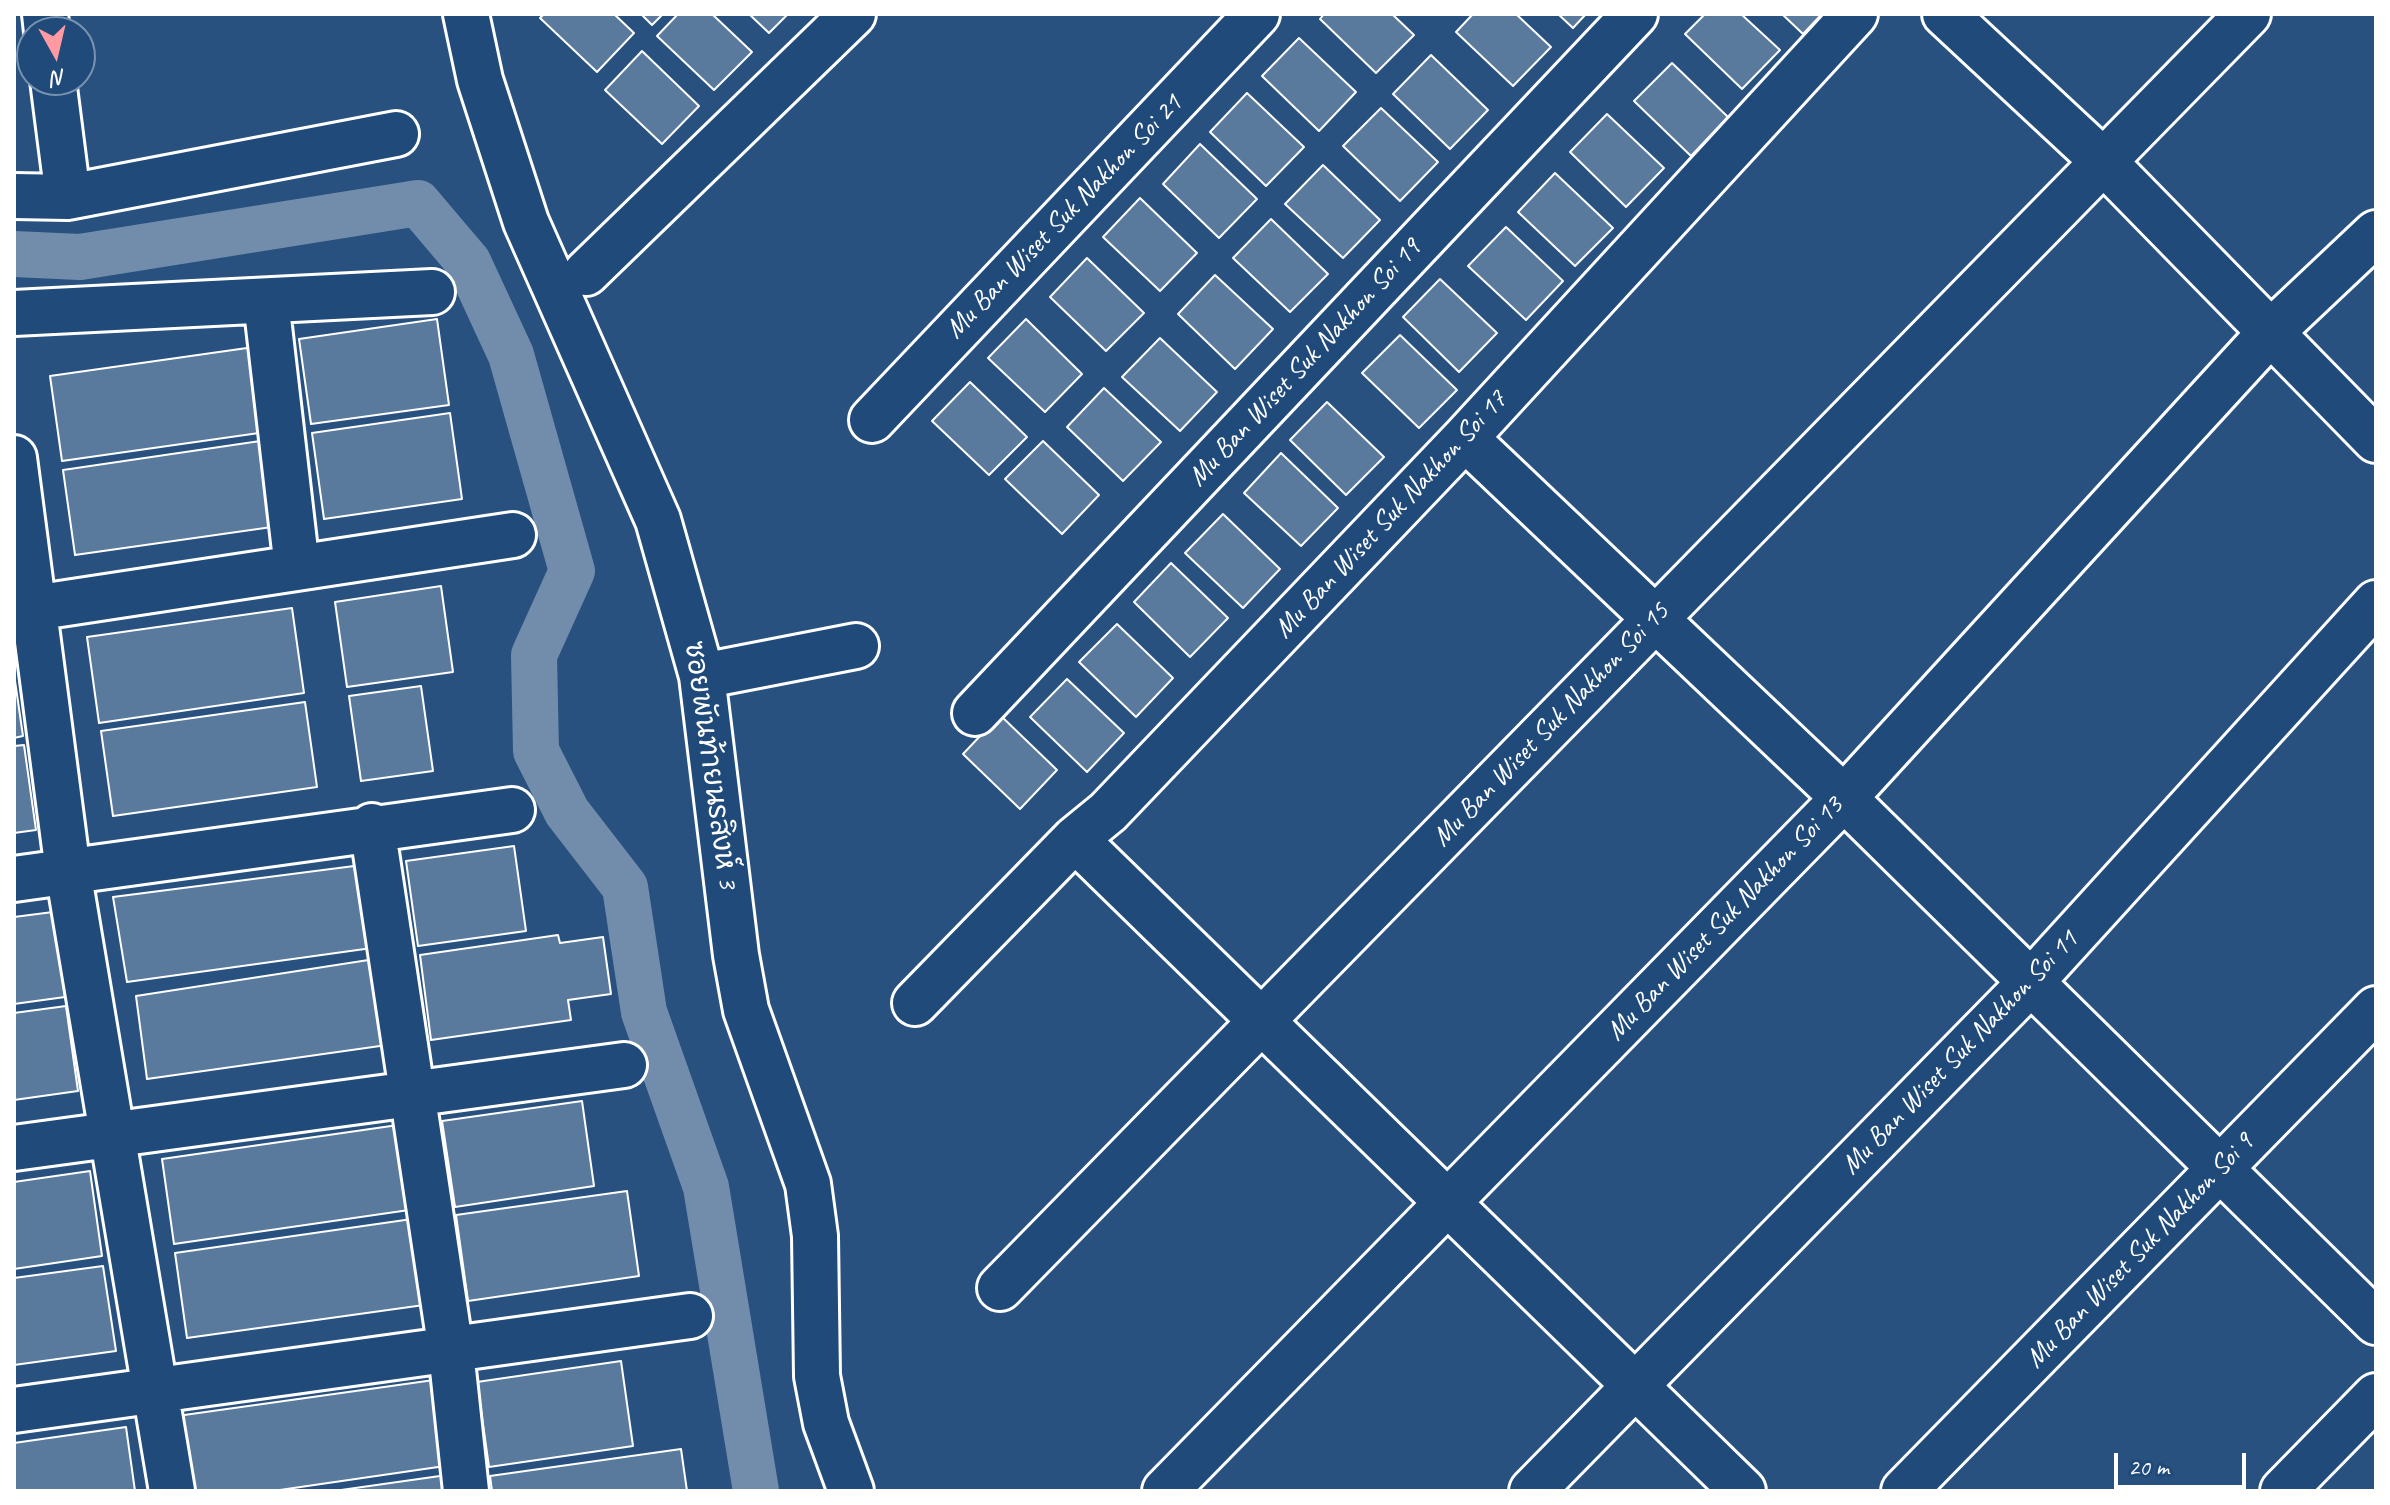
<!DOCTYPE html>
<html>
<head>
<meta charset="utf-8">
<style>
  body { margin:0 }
  #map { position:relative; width:2390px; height:1505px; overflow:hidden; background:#28517f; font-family:Caveat,sans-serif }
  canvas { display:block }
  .frame { position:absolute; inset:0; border:16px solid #fff; pointer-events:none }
  .north { position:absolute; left:16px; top:16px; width:80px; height:80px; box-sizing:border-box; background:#1f4a7a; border:2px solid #7992af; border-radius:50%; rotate:172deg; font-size:22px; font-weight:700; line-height:32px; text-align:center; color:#fff }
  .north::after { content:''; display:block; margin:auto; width:28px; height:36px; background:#ff9aa2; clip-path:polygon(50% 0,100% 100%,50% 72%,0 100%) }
  .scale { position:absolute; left:2114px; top:1453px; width:132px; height:36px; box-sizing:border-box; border:4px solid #fff; border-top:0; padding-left:10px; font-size:24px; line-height:28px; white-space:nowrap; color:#fff; -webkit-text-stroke:6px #1f4a7a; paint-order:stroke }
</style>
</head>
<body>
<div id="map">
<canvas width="2390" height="1505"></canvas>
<div class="frame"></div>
<div class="north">N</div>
<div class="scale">20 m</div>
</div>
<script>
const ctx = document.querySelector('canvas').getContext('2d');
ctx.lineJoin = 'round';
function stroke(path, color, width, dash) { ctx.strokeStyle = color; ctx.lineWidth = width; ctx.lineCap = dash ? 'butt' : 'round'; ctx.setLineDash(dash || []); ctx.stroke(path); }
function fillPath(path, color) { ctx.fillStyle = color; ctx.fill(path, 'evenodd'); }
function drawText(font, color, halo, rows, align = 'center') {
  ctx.font = font + ' Caveat,"Playpen Sans Thai",sans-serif'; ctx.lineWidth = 6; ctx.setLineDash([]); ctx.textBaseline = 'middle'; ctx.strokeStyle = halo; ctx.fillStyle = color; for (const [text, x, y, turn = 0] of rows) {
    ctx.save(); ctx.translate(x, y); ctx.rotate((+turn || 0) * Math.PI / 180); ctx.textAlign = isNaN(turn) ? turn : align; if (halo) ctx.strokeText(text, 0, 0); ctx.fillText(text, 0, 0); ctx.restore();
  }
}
stroke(new Path2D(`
  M14 254 80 257 418 203 468 262 511 355 572 571 534 655 536 751 567 812 625 887 644 1012 706 1187 756 1491`), '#718dab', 46);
const building = new Path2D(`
  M544 14H614L634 33 597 72 540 18Z
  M641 14H663L652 25Z
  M678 14H712L752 52 714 90 657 36Z
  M749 14H788L769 33Z
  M1324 14H1392L1414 35 1376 73 1320 19Z
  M1473 14H1516L1551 47 1513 86 1456 32Z
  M1558 14H1586L1573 28Z
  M1705 14H1741L1780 50 1742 89 1685 34Z
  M1782 14H1822L1803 34Z
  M1299 38 1356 92 1319 131 1262 76Z
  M642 51 699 106 662 144 605 90Z
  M1431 55 1488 110 1450 149 1393 94Z
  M1672 63 1728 117 1691 156 1634 101Z
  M1247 93 1304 147 1266 186 1210 132Z
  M1381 108 1438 162 1400 201 1343 146Z
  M1607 114 1664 168 1626 207 1570 152Z
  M1200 144 1257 199 1219 238 1163 184Z
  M1323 165 1380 220 1343 258 1285 204Z
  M1555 173 1613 228 1575 266 1518 212Z
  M1140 198 1197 253 1160 291 1103 237Z
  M1271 219 1328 274 1290 312 1233 258Z
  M1506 227 1563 281 1526 320 1468 266Z
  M1087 258 1144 313 1106 351 1050 297Z
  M1215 275 1273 329 1235 369 1178 314Z
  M1440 279 1497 333 1459 372 1403 317Z
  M437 319 449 405 311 424 299 339Z
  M1026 319 1082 374 1045 412 988 358Z
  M1400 335 1457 390 1419 428 1362 373Z
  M1160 338 1217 392 1180 431 1122 377Z
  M254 347 266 432 62 461 50 376Z
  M970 382 1027 437 989 475 932 421Z
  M1104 388 1161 442 1123 481 1067 427Z
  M1327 402 1384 457 1346 495 1290 440Z
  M450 413 462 499 324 519 312 433Z
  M267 440 279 526 75 555 63 470Z
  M1043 441 1099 495 1062 534 1005 479Z
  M1281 453 1338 508 1301 546 1244 493Z
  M1223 514 1280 569 1243 608 1185 553Z
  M1171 563 1228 618 1190 657 1134 602Z
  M441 586 453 672 347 687 335 602Z
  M292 608 304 693 99 723 87 637Z
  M1117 624 1173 678 1136 717 1079 662Z
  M14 674 23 736 14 738Z
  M1067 679 1124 733 1087 772 1030 717Z
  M421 686 433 771 361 781 349 696Z
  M305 702 317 787 113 816 101 731Z
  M1000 715 1057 770 1020 809 963 754Z
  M24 745 36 830 14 833V746Z
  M514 846 526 931 418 946 406 861Z
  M362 865 372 948 127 982 113 897Z
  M53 912 65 997 14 1004V917Z
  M558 935 560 943 603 937 611 994 568 1000 571 1020 431 1040 420 955Z
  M375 959 387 1045 147 1079 136 996Z
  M66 1006 78 1091 14 1100V1013Z
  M582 1101 594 1186 455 1207 442 1121Z
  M398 1125 409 1210 174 1244 162 1159Z
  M90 1171 102 1256 14 1269V1182Z
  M627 1191 639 1276 468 1301 456 1215Z
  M412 1219 424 1305 187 1338 175 1253Z
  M103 1266 116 1351 14 1365V1278Z
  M621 1361 633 1446 489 1467 477 1382Z
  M434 1380 445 1466 273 1491H190L177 1416Z
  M126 1427 135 1491H14V1443Z
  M681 1449 687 1491H492L490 1476Z
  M447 1475 450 1491H334Z`);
fillPath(building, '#5a7a9d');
stroke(building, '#fff', 2);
const minor = new Path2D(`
  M45 14 47 32
  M466 14 480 80 526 222 658 520 702 676 736 955 746 1010 808 1184 815 1236 817 1376 826 1423 851 1491
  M1945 14 2104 162 2376 440
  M53 80 68 197
  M14 196 68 197 396 134
  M586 273 853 14
  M266 301 297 568
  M14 313 432 292
  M872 420 1257 14
  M1465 438 1844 798 2376 1322
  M14 458 68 871 172 1491
  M14 611 513 535
  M702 676 856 646
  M975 713 1635 14
  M372 826 451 1351 466 1491
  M1075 839 1743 1491
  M14 879 512 810
  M915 1003 1075 839 1108 812 1465 438 1855 14
  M14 1148 624 1065
  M1000 1288 2248 14
  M14 1410 690 1316
  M1165 1491 1844 798 2269 334 2376 233
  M1532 1491 2031 982 2376 603
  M1904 1491 2376 1009
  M2283 1491 2376 1396`);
stroke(minor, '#fff', 50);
stroke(minor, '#1f4a7a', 44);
drawText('28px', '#fff', '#1f4a7a', [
  ["Mu Ban Wiset Suk Nakhon Soi 21",1064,217,-46],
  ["Mu Ban Wiset Suk Nakhon Soi 19",1305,363,-47],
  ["Mu Ban Wiset Suk Nakhon Soi 17",1391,515,-47],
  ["Mu Ban Wiset Suk Nakhon Soi 15",1551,725,-46],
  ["ซอยพันท้ายนรสิงห์ 3",710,765,82],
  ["Mu Ban Wiset Suk Nakhon Soi 13",1725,919,-46],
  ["Mu Ban Wiset Suk Nakhon Soi 11",1960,1053,-46],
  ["Mu Ban Wiset Suk Nakhon Soi 9",2140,1251,-46]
]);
</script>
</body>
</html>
